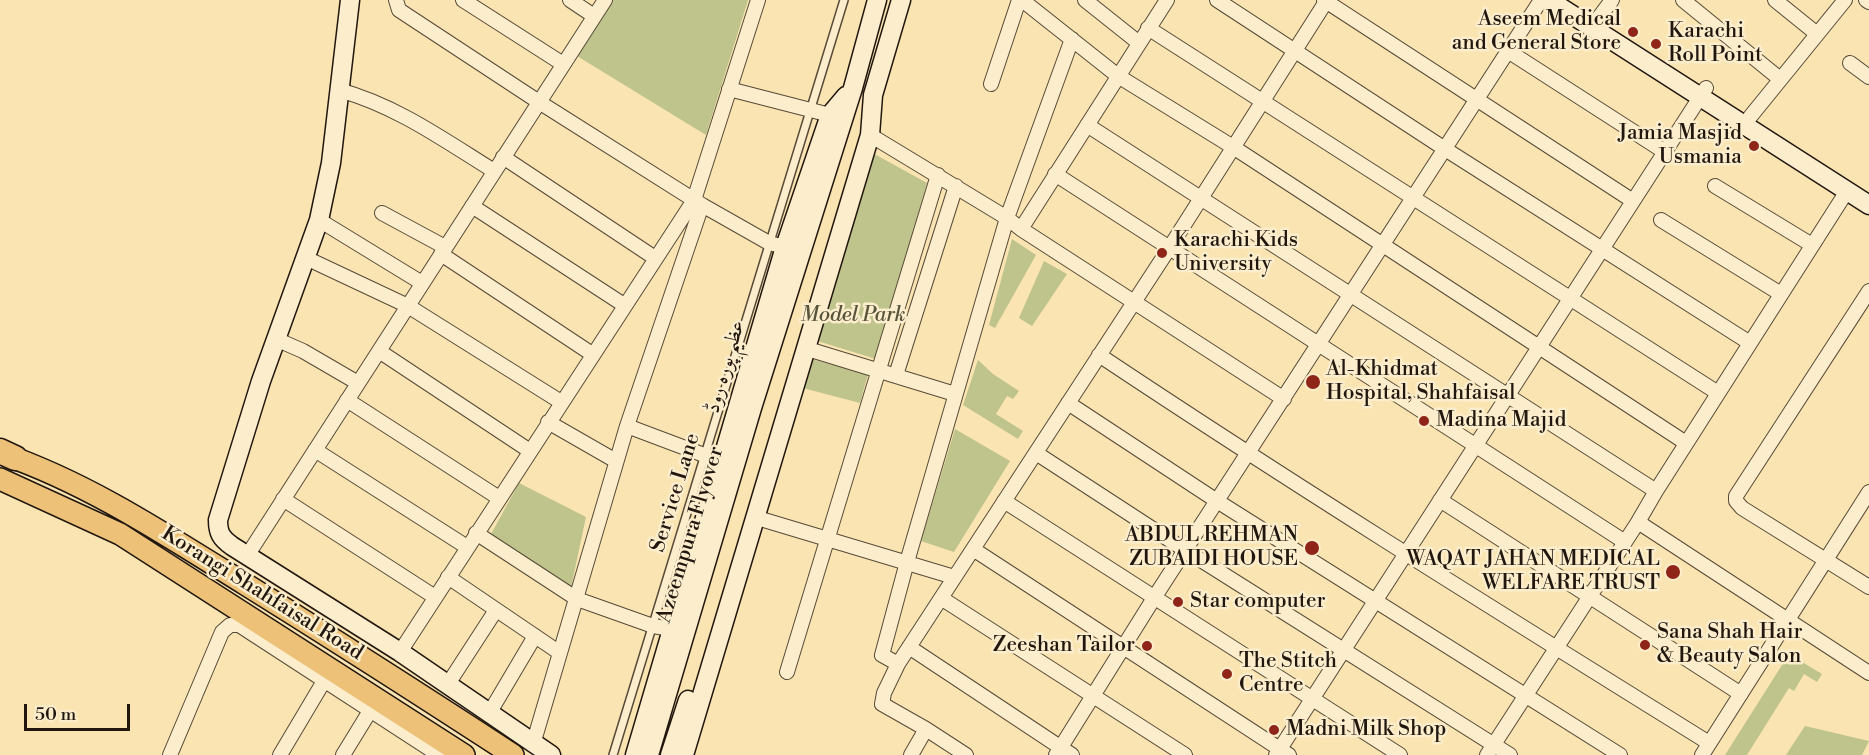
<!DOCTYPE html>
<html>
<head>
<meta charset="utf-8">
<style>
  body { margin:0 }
  #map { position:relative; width:1869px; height:755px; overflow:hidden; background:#fae4b1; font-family:"Libre Bodoni",serif }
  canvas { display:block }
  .scale { position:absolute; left:24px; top:704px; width:106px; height:27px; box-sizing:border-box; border:3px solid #21170f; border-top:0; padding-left:8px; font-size:18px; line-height:21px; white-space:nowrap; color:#21170f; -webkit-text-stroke:4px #fcedcc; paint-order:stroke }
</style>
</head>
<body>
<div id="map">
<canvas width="1869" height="755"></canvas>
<div class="scale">50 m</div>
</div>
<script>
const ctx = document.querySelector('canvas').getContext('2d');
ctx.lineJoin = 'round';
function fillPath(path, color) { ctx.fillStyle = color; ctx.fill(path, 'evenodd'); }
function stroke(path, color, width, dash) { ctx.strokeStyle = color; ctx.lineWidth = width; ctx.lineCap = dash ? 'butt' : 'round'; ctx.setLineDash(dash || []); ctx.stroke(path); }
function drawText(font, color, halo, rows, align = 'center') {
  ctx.font = font + ' "Libre Bodoni",Amiri,serif'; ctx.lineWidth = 5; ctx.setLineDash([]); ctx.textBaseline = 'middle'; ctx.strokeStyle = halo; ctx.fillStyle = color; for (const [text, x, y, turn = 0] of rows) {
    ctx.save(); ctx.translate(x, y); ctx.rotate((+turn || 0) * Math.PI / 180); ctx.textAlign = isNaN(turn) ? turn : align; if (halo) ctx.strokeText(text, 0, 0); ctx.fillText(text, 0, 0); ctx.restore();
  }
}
fillPath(new Path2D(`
  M612 0H748L706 135 577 56Z
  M869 151 927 183 876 359 811 339Z
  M1012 239 1036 255 995 328 989 325Z
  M1044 261 1067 274 1032 326 1019 318Z
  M807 358 868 374 860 403 799 387Z
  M978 360 993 374 1019 391 1013 399 1007 396 996 414 1023 431 1018 439 963 405Z
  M955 429 1010 461 954 552 921 541Z
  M519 483 586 517 570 592 491 534Z
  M1789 654 1822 674 1817 682 1804 674 1794 691 1789 688 1747 755H1725Z
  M1805 726 1869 741 1862 755H1786Z`), '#bec48c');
const lane = new Path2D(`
  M613 755 844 0`);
const street = new Path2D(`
  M396 0 399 10 539 102 702 205 769 243 785 247
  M463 0 563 64
  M570 0 594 16
  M1022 0 1118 76 1233 147 1686 443
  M1085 0 1139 43
  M1217 0 1445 149 1750 343
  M1324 0 1633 201
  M1683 0 1780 79
  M1775 0 1817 34
  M1866 0 1869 2
  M1597 20 1612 0
  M1148 28 1718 393
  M1508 51 1665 152
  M1850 63 1869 77
  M991 84 1019 0
  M729 89 830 115
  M339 90C397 106 444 140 494 171
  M1750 117 1845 0
  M1087 125 1656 491
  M870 135 1007 218 1021 229 1284 399
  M503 157 655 258
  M1055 174 1625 542
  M1715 186 1812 245
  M472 206 624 305
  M382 213 445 247
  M319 220 422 283
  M1661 220 1781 294
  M1021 229 1167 0
  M441 254 592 354
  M306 258 408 306 561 402
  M1869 291 1736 496V501L1742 508 1869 587
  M278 340 303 351 358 383
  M811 350 955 394
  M379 351 530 451
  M1099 355C1300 489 1505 616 1709 743
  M896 375 956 186
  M347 400 499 498
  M1068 403 1217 501 1620 755
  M548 422 616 461
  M627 426 704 455 723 460
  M315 450 467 547
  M1036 453 1185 550 1510 755
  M283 499 435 597
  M1440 500 1741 694
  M1004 501 1400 755
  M754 517 954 577
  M1638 522 1869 673
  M476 533 577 599 653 626 671 629
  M973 549 1289 755
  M247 556 605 0
  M448 577 560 653
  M941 598 1185 755
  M909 647 1072 755
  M400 652 694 200 758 0
  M898 664 882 655 907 562 1007 218 1072 39
  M787 672 938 175
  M448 684 496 610
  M490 712 535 636
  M926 729 966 755
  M534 741 627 426 702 205
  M170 755 222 632 230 625H239L439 755
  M280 755 324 681
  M343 755 370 711
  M911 755 926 729 882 704 884 693 898 664 1170 247 1327 0
  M1056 755 1154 598 1541 0
  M1276 755 1706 88
  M1487 755 1638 522 1656 491 1847 191
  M1702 755 1869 492`);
const secondary = new Path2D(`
  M350 0 331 163 319 220 261 381 218 520C218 533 221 538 232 546L400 652 551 755
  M1549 0 1869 205
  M635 755 785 247 830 115 846 96
  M649 755 752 408 853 88 877 0
  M670 755 688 700
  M684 755 870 135 873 95 901 0`);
const primary = new Path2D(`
  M0 453C88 483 166 535 245 584 335 640 424 697 513 755
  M0 479 120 534 464 755`);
const highway = new Path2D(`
  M0 451 15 458`);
stroke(lane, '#574a38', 10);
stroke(street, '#574a38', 16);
stroke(secondary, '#21170f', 21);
stroke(primary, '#21170f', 24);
stroke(highway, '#21170f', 27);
stroke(lane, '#fcedcc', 7);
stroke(street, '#fcedcc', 14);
stroke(secondary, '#fcedcc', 18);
stroke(primary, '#edc278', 21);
stroke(highway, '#edc278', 24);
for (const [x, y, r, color] of [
  [1633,32,6,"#8f2418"],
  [1656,44,6,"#8f2418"],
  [1754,146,6,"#8f2418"],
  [1162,253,6,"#8f2418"],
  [1313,382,8,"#8f2418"],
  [1424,421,6,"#8f2418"],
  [1312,548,8,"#8f2418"],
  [1673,572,8,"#8f2418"],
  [1178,602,6,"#8f2418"],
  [1645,645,6,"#8f2418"],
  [1147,646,6,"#8f2418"],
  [1227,674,6,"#8f2418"],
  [1274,730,6,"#8f2418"]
]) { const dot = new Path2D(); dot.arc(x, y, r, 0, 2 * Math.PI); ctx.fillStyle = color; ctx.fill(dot); stroke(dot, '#fcedcc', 2); }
drawText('21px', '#21170f', '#fcedcc', [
  ["Aseem Medical",1621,20,"right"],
  ["and General Store",1621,44,"right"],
  ["Karachi",1668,32],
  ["Roll Point",1668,56],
  ["Jamia Masjid",1742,134,"right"],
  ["Usmania",1742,158,"right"],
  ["Karachi Kids",1174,241],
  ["University",1174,265],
  ["Al-Khidmat",1326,370],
  ["Hospital, Shahfaisal",1326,394],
  ["Madina Majid",1436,421],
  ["ABDUL REHMAN",1298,536,"right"],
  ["ZUBAIDI HOUSE",1298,560,"right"],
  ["WAQAT JAHAN MEDICAL",1660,560,"right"],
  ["WELFARE TRUST",1660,584,"right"],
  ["Star computer",1190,602],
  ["Sana Shah Hair",1657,633],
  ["& Beauty Salon",1657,657],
  ["Zeeshan Tailor",1135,646,"right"],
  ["The Stitch",1239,662],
  ["Centre",1239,686],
  ["Madni Milk Shop",1286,730]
], 'left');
drawText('italic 21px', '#58543b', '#fcedcc', [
  ["Model Park",853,316]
]);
drawText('21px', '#21170f', '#fcedcc', [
  ["عظیم پورہ روڈ",726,367,-74],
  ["Service Lane",676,493,-73],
  ["Azeempura Flyover",691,535,-73],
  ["Korangi Shahfaisal Road",262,594,32]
]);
</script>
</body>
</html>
